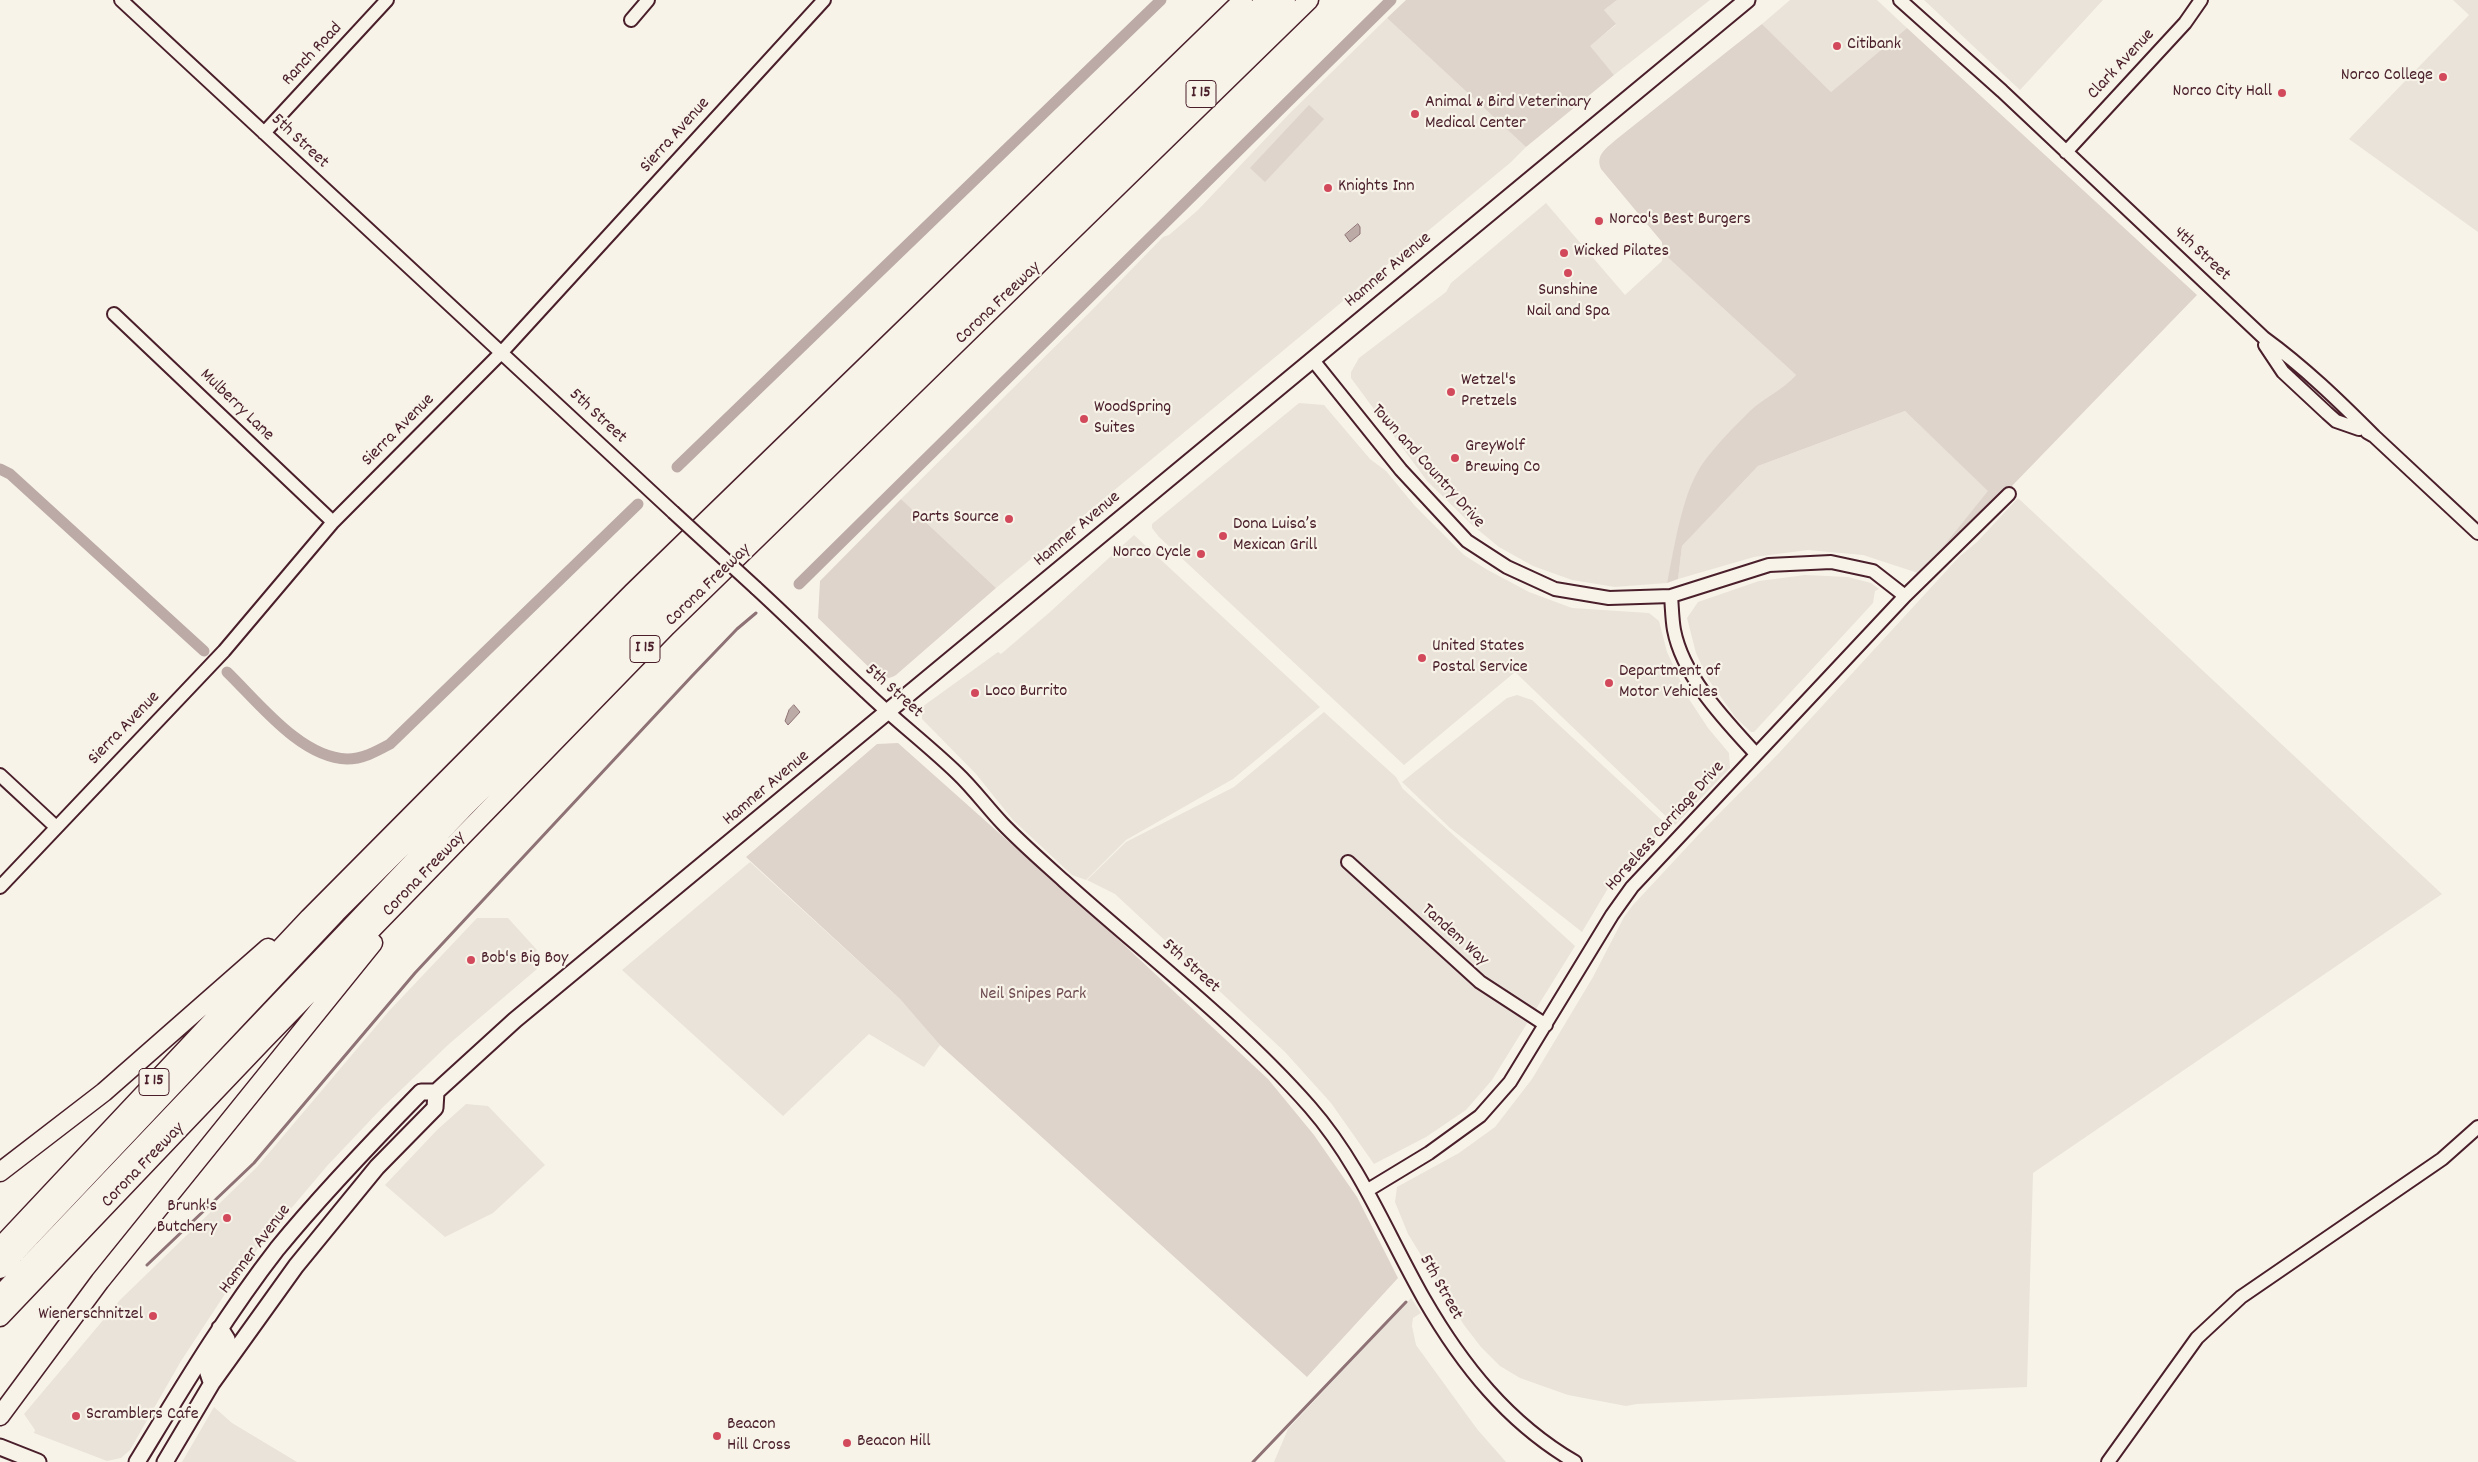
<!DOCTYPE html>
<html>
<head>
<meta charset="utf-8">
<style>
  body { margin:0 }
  canvas { display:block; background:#f7f3e8 }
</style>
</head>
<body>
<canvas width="2478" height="1462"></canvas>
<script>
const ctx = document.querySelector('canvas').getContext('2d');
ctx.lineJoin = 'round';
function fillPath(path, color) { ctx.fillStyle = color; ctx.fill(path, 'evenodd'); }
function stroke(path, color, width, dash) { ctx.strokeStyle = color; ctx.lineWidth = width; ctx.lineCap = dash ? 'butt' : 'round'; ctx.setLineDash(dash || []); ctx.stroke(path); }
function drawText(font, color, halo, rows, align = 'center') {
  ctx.font = font + ' Dekko,sans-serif'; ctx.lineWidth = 4.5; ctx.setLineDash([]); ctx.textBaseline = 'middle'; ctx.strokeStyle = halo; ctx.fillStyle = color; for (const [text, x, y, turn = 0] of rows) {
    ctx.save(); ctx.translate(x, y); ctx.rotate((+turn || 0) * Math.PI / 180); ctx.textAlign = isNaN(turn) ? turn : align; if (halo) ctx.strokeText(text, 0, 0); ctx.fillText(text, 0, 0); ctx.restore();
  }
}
fillPath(new Path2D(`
  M1617 0H1710L1614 75 1589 46 1616 25 1604 10Z
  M1790 0H1877L1907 28 1831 92 1762 24Z
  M1924 0H2103L2020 90Z
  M2453 0H2478V232L2349 139 2469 15Z
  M1387 18 1526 147 1510 163 996 588 901 499 1093 309 1163 237 1169 235 1198 210 1289 114Z
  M1546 203 1625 295 1662 261 1663 253 1796 375 1691 487 1679 528 1667 583 1615 587 1572 580 1533 566 1499 547 1471 524 1427 481 1351 378V372L1359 358 1446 292 1451 283Z
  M1299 403 1324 405 1370 459 1386 471 1415 506 1464 555 1486 569 1529 592 1572 608 1649 613 1659 621 1667 652 1689 699 1708 728 1729 753 1730 768 1675 825 1515 672 1404 765 1159 537 1152 528V524Z
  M1905 411 1989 491 1921 574 1863 555 1808 550 1754 557 1678 579 1682 546 1758 466Z
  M2018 498 2442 894 2033 1173 2027 1387 1637 1404 1626 1406 1568 1395 1520 1378 1500 1366 1481 1347 1464 1325 1408 1234 1395 1202 1397 1187 1459 1153 1495 1127 1532 1079 1593 977 1624 917 1633 905 1700 833 1779 753 1959 557 1977 542Z
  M1134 535 1320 707 1233 779 1126 840 1086 880 1072 875 1013 820 976 774 922 719V707L998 652 1001 654 1050 612Z
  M1805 575 1848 577 1871 583 1879 589 1875 591 1873 603 1754 732H1751L1736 718 1708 679 1696 653 1687 618 1698 602 1759 581Z
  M1517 695 1532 700 1667 825 1610 885 1582 932 1450 828 1402 782 1507 698Z
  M1324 712 1396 777 1403 789 1575 946 1492 1080 1466 1110 1426 1137 1374 1164 1331 1103 1285 1052 1115 894 1087 880 1126 842 1234 787Z
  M750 862 900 999 923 1025 940 1045 924 1067 869 1034 783 1116 622 970Z
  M477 918H508L537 950 530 961 537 969 449 1044 382 1108 327 1166 283 1218 277 1221 245 1267 243 1273 237 1277 225 1294 181 1361 130 1450 121 1458 107 1461 34 1433 35 1430 24 1414 120 1300 257 1167 389 1011Z
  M466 1104 488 1106 545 1165 493 1213 445 1237 385 1185 437 1130Z
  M1411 1298 1421 1313 1413 1318 1412 1326 1416 1345 1477 1429 1506 1462H1274L1288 1429Z
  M214 1407 232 1423 297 1462H182Z`), '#eae3da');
fillPath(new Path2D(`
  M1406 0H1617L1604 10 1616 24 1590 46 1614 75 1526 147 1387 18Z
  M1762 24 1831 92 1907 28 2197 295 2009 489 2006 488 1921 574 1988 491 1905 411 1758 466 1682 546 1678 579 1667 583C1675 546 1682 489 1706 459 1719 442 1735 426 1750 411 1764 398 1783 390 1796 375L1663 253 1662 242 1601 169C1595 154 1607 148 1618 138Z
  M1309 105 1324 119 1265 182 1250 168Z
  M901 499 996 588 896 675C889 679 886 679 878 676L818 618 820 581Z
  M898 743 1108 930 1268 1079 1314 1135 1357 1197 1398 1278 1307 1377 940 1045 900 999 746 857 877 744Z`), '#ded4cc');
const water = new Path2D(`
  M1358 224 1360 227V234L1350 242 1345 235Z
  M794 705 800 712 788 725 785 721 789 710Z`);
fillPath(water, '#bcaaa7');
stroke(water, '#8e7275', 1);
stroke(new Path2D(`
  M147 1265 254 1163 415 973 692 676 737 629 756 613
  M1253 1462 1406 1302`), '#8e7275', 3);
stroke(new Path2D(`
  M677 467 1161 0
  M0 469 10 474 204 651
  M799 584 1391 0
  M227 672C258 702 301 758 347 759 363 759 377 751 390 744L638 504`), '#bcaaa7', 11);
const minor = new Path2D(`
  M121 0 673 512
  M1900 0 2002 91 2264 338C2304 367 2339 401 2374 436
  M631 20 648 0
  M264 133 387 0
  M2066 152 2185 23 2201 0
  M114 314 333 522
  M2265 345 2283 372 2327 413 2336 421 2359 429
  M1312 359 1401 470 1467 541 1507 567 1555 589 1609 598 1671 596 1769 565 1831 562 1873 571 1905 596
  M2367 432 2374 436 2478 533
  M756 588C793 622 829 658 866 692 895 720 928 745 957 773 973 788 986 806 1002 823 1021 843 1043 862 1064 881 1146 955 1236 1023 1310 1107 1360 1164 1387 1234 1424 1299 1462 1365 1508 1423 1575 1462
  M1671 596C1672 607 1672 619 1674 630 1683 677 1725 720 1756 754
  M0 775 56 827
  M1348 862 1480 982 1546 1025
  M0 887 224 651 333 522 502 352 824 0
  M1368 1190 1429 1153 1480 1116 1510 1082 1612 915 1632 887 1905 596 2009 494
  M2108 1462 2197 1338 2241 1297 2442 1159 2478 1127`);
const major = new Path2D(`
  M211 1382 208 1373 227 1339 220 1328
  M0 1447 38 1462
  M137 1462C181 1390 225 1316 277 1249 322 1194 371 1143 421 1092H436
  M165 1462 212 1383 296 1266 377 1167 435 1108 436 1092 515 1020 1747 0`);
const highway = new Path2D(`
  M0 1172 104 1092 268 948
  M0 1247 309 918 633 592 1243 0
  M0 1269 336 913 666 584 1266 0
  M0 1295 467 805 674 599 1286 0
  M0 1317 264 1040 667 626 1309 0
  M0 1416 100 1281 373 943`);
stroke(minor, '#4a1f2b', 16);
stroke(major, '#4a1f2b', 19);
stroke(highway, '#4a1f2b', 21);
stroke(minor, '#f7f3e8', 12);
stroke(major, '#f7f3e8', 15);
stroke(highway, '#f7f3e8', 18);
const minorBridge = new Path2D(`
  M673 512 756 588`);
stroke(minorBridge, '#4a1f2b', 16, []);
stroke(minorBridge, '#f7f3e8', 12);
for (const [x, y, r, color] of [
  [1837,46,5,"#d1495b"],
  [2443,77,5,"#d1495b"],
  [2282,93,5,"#d1495b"],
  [1415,114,5,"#d1495b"],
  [1328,188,5,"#d1495b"],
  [1599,221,5,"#d1495b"],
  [1564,253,5,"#d1495b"],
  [1568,273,5,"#d1495b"],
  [1451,392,5,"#d1495b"],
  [1084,419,5,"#d1495b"],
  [1455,458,5,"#d1495b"],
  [1009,519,5,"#d1495b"],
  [1223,536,5,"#d1495b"],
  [1201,554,5,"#d1495b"],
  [1422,658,5,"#d1495b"],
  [1609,683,5,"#d1495b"],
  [975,693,5,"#d1495b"],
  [471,960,5,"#d1495b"],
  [227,1218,5,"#d1495b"],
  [153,1316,5,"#d1495b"],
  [76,1416,5,"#d1495b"],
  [717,1436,5,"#d1495b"],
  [847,1443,5,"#d1495b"]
]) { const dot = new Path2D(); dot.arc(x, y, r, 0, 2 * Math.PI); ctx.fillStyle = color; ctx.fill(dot); stroke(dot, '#f7f3e8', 2); }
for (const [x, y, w] of [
  [1201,94,30],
  [645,649,30],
  [154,1082,30]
]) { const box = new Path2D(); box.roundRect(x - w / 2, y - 13.5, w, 27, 4); ctx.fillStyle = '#f7f3e8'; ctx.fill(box); stroke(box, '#4a1f2b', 1); }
drawText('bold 16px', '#4a1f2b', null, [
  ["I 15",1201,94],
  ["I 15",645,649],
  ["I 15",154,1082]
]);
drawText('18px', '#4a1f2b', '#f7f3e8', [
  ["Citibank",1847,46],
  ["Norco College",2433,77,"right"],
  ["Norco City Hall",2272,93,"right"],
  ["Animal & Bird Veterinary",1425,104],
  ["Medical Center",1425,125],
  ["Knights Inn",1338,188],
  ["Norco's Best Burgers",1609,221],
  ["Wicked Pilates",1574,253],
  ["Sunshine",1568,292,"center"],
  ["Nail and Spa",1568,313,"center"],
  ["Wetzel's",1461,382],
  ["Pretzels",1461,403],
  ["WoodSpring",1094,409],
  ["Suites",1094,430],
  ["GreyWolf",1465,448],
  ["Brewing Co",1465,469],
  ["Parts Source",999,519,"right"],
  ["Dona Luisa’s",1233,526],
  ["Mexican Grill",1233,547],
  ["Norco Cycle",1191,554,"right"],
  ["United States",1432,648],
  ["Postal Service",1432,669],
  ["Department of",1619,673],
  ["Motor Vehicles",1619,694],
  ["Loco Burrito",985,693],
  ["Bob's Big Boy",481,960],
  ["Brunk's",217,1208,"right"],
  ["Butchery",217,1229,"right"],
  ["Wienerschnitzel",143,1316,"right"],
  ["Scramblers Cafe",86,1416],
  ["Beacon",727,1426],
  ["Hill Cross",727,1447],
  ["Beacon Hill",857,1443]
], 'left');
drawText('18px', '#4a1f2b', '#f7f3e8', [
  ["Ranch Road",313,55,-47],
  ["Clark Avenue",2122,65,-47],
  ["Sierra Avenue",676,136,-48],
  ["5th Street",299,142,43],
  ["4th Street",2201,255,43],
  ["Hamner Avenue",1389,271,-40],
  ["Corona Freeway",999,304,-44],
  ["Mulberry Lane",236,406,44],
  ["5th Street",597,417,43],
  ["Sierra Avenue",399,431,-45],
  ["Town and Country Drive",1427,467,48],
  ["Hamner Avenue",1078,530,-40],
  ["Corona Freeway",709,586,-44],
  ["5th Street",893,692,42],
  ["Sierra Avenue",125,729,-46],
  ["Hamner Avenue",767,789,-40],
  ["Horseless Carriage Drive",1666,827,-48],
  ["Corona Freeway",425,875,-46],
  ["Tandem Way",1454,936,42],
  ["5th Street",1190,967,42],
  ["Corona Freeway",144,1166,-46],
  ["Hamner Avenue",256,1250,-53],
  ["5th Street",1440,1288,61]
]);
drawText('18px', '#6f4c53', '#f7f3e8', [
  ["Neil Snipes Park",1033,996]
]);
</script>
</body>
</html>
